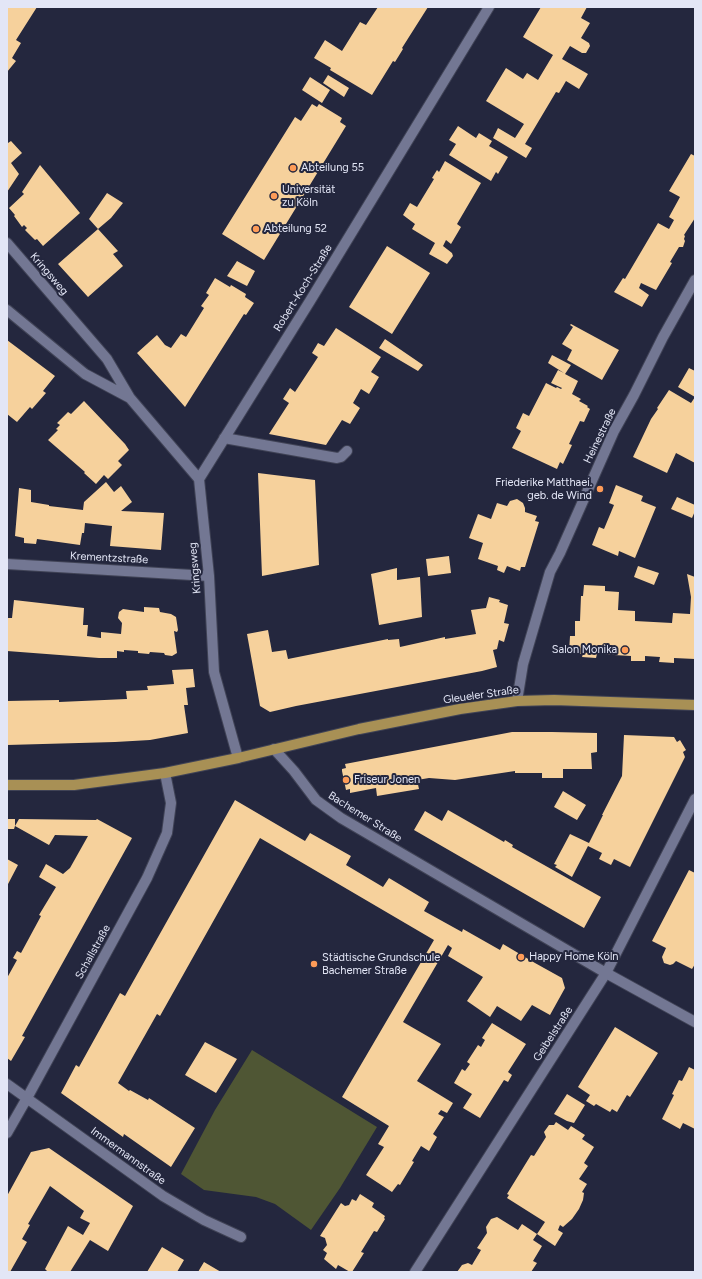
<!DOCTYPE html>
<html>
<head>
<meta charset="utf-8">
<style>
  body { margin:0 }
  #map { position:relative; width:702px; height:1279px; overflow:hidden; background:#24273e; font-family:Figtree,sans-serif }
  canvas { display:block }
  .frame { position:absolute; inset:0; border:8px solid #e3e6f6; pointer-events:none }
</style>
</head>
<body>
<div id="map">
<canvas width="702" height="1279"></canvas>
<div class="frame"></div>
</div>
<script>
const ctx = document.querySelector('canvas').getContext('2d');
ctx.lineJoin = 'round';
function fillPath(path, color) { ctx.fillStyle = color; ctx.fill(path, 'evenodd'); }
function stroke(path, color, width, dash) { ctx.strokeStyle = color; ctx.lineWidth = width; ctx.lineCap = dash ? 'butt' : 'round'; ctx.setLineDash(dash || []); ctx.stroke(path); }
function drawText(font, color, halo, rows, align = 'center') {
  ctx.font = font + ' Figtree,sans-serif'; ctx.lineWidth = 4; ctx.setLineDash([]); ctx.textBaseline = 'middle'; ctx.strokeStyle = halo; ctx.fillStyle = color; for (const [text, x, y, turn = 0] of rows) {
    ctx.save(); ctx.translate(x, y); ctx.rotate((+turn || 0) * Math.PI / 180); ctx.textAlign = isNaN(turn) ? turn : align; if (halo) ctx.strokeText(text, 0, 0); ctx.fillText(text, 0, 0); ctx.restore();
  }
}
fillPath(new Path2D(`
  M252 1050 377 1127 340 1188 311 1230 275 1204 256 1197 204 1190 181 1174 215 1110Z`), '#4f5634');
fillPath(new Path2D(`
  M7 7H37L16 40 21 43 12 58 16 61 7 72Z
  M378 7H428L402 48 403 49 395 62 393 61 372 95 330 70 331 68 314 58 325 40 342 51 360 22 366 25Z
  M541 7H587L581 18 590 23 581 38 589 43 590 46 586 53H582L570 46 562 59 588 74 579 89 566 81 559 93 556 92 525 144 532 148 526 158 493 138 498 128 515 138 524 124 486 101 506 68 523 79 527 73 538 80 553 55 523 37Z
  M328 75 349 88 344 97 323 83Z
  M310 77 330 90 322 103 302 90Z
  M312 104 317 107 319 104 342 118 340 122 346 126 264 260 222 234 295 117 301 121Z
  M458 126 476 138 479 133 492 141 489 146 508 157 498 174 496 172 491 181 449 155 456 144 449 140Z
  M11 141 22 153 11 163 19 174 7 192V142L8 143Z
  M691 154 695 156V218L684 235 685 236 684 239 685 241 683 247H679L670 262 672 263 656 290 641 283 639 288 649 295 642 307 614 292 623 278 625 279 658 223 669 229 674 220 669 217 680 197 669 191Z
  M445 161 481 183 457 224 461 227 451 244 446 240 443 246 452 253 453 256 447 264 429 254 435 243 412 229 415 224 403 215 410 203 417 207 434 179 432 178 437 170 439 172Z
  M40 165 80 213 43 246 37 239 35 240 25 230 27 228 24 225 22 227 14 216 15 215 9 208 24 194 22 192Z
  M107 193 123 203 111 218 98 229 89 219Z
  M98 229 118 251 113 254 123 266 88 297 58 264Z
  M387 246 430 273 392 334 349 307Z
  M237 261 255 271 247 286 227 276Z
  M215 278 230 287 231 285 246 294 245 297 254 303 246 315 244 314 185 407 137 353 157 335 165 345 171 348 181 334 186 337 204 308 201 306 209 295 206 293Z
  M571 324 619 350 602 380 567 360 572 350 562 344 573 327 570 325Z
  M336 328 381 357 371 372 379 377 369 394 361 389 353 403 360 408 350 424 342 420 326 445 269 434 289 403 283 399 290 388 295 392 318 357 312 353 318 343 324 346Z
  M385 339 423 365 418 371 379 348Z
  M7 340 55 376 43 391 46 393 32 409 30 407 17 422 7 414Z
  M552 355 571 365 565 374 578 381 572 394 581 399 579 401 588 406 587 407 590 409 584 422 580 421 569 444 572 445 563 464 560 462 557 469 512 448 521 431 516 428 523 413 529 416 546 383 556 388 557 387 561 389 562 388 551 383 558 370 564 373 548 363Z
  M689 368 695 371V463L676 453 667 473 633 457 651 419 658 409 657 408 669 390 691 403 695 397 678 387Z
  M84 401 125 444 129 450 118 461 122 465 108 479 104 475 96 484 84 473 85 472 48 440 58 430 56 429 60 425 57 423 68 412 71 414Z
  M258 473 315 480 319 565 262 576Z
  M106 482 114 492 121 486 132 502 121 511 164 513 161 550 110 546 112 526 85 523 84 533H82L80 545 37 539 36 544 24 543V538L15 536 19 488 31 490V502L49 505V506L83 510 84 502Z
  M616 485 643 496 641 501 656 507 635 558 619 551 618 556 592 545 599 527 604 529 614 505 609 503Z
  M677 497 695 505V511L692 518 671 509Z
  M517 499 523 503 525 508V512L537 516 535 521 539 522 525 567H521L520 571 507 566 504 573 497 570 498 566 478 559 483 543 469 538 478 514 491 519 497 503 507 506 510 501Z
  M449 556 451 573 428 576 426 559Z
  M638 566 659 573 654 585 634 577Z
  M397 568V580L420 577 422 617 379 625 371 574Z
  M687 574 695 577V659L674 658V663L659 662 660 657 645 656V661H631V656L597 654 596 658 582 657 583 654 569 653 570 636H575V621H580L581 596H583L584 585 605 586V591L619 592 618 610 635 611V621L672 623 673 613 690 614 691 597Z
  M489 597 500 600 499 602 508 605 504 623 509 624 504 642 499 640 497 649 493 650 497 667 482 671 296 706 270 712 260 706 247 634 268 630 272 652 286 650 288 659 388 639V640L399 639 400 647 445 637V639L476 634 471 610 486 608Z
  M14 600 84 608 83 625H88L87 636 101 638V632L121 634 122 623 118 618 119 612 123 609 144 612V607L159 608 160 612 171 614 176 617 178 630 177 632 174 631 177 653 172 656 165 655 164 653 150 652 149 654 138 653V651L124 650V652L117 651V658H99L7 651V618H12Z
  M193 669 195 687 186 688 188 705H184L188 733 150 740 115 742 7 745V701L59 700V702L127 699 126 691 148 690 147 686 174 684 172 670Z
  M512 732H552L597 733V752L591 753 592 769H563V778H542V773H515V771L455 780 429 778 417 780 419 789 377 796 376 788 350 793V789L346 790 342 771V769L346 768 345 764Z
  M624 735 674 737 677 742 680 740 686 750 683 752 685 757 630 867 614 859 611 865 599 859 602 853 588 846 572 877 555 867 557 865 554 864 570 834 589 843 603 815H602L622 776Z
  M563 791 586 805 577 820 554 807Z
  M235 800 305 841 310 833 351 856 346 865 383 887 389 878 429 902 424 911 462 932 463 929 500 950 503 944 535 963 562 978 565 988 550 1015 532 1005 521 1021 497 1006 490 1017 467 1001 483 977 448 956 452 948 448 945 403 1022 441 1044 417 1081 453 1103 447 1113 441 1110 438 1114 444 1117 433 1134 437 1137 429 1151 421 1146 412 1161 414 1162 400 1185 398 1184 392 1192 366 1175 384 1147 378 1144 389 1126 342 1097 434 940 260 838 160 1016 157 1014 118 1083 129 1091 130 1090 148 1100 149 1098 195 1128 171 1167 124 1134 123 1137 61 1093 76 1065 79 1067 120 993 125 996Z
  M448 810 504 842 505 840 513 845 512 847 601 897 584 928 414 830 425 811 442 821Z
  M7 819H15V826L19 819 96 820 97 819 132 838 22 1036 25 1037 11 1061 7 1058V978L17 960 13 958 17 951 21 953 41 916 39 915 56 887 39 877 46 864 63 874 70 868 88 836 55 835 49 845 15 826 14 829H7Z
  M7 859 18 865 7 886Z
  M689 870 695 873V964L692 969 676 961 673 964 670 965 664 963 662 957 666 948 652 941Z
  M492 1023 526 1044 508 1072 512 1075 508 1082 504 1080 480 1118 463 1108 472 1094 454 1083 462 1069 465 1071 470 1064 467 1062 478 1045 481 1047 485 1040 482 1038Z
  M615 1027 658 1053 630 1097 627 1095 617 1112 612 1109 610 1112 596 1104 594 1106 586 1101 590 1095 578 1087Z
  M205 1042 237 1059 216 1093 185 1075Z
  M689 1067 695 1070V1129L683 1123 680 1129 662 1119 674 1095 672 1094 679 1080 682 1081Z
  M567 1094 585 1105 574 1123 567 1121 554 1114Z
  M556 1122 568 1130 571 1126 585 1135 582 1139 594 1147 584 1163 588 1166 579 1179 587 1184 582 1192 584 1193 583 1200 579 1209 572 1219 563 1227 560 1225 558 1230 563 1233 555 1246 537 1234 545 1222 507 1198 509 1195 507 1194 531 1155 534 1156 546 1137 544 1132 549 1125H554Z
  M49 1148 133 1206 108 1251 90 1240 70 1272H46L47 1271 45 1269 68 1226 83 1235 90 1223 80 1218 84 1211 50 1186 28 1224 30 1225 22 1239 27 1242 10 1272H7V1196L31 1152Z
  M360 1194 374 1203 372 1207 385 1216 384 1218 385 1219 377 1232 374 1231 361 1252 364 1253 352 1272H350L338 1265 336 1269 324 1259 327 1253 323 1250 327 1245 325 1238 320 1236 341 1203 345 1206 349 1205 352 1199 356 1201Z
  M497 1217 518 1230 522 1224 537 1234 533 1240 542 1246 533 1261 537 1263 531 1272H457L462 1265 468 1263 472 1265 481 1250 477 1248 487 1233 486 1227 491 1219Z
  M162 1247 184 1260 177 1272H147Z
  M204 1262 221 1272H198Z`), '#f6d19c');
const minor = new Path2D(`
  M7 243 107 359 130 398 199 479 209 576 214 672 238 758
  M7 310 85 374 130 398
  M224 438 337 458 341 457 347 451
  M199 479 310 301 489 7
  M7 564 209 576
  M517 701 523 664 550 572 560 553 614 431 634 395 663 337 695 280
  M274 749 294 771 316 800 341 818 606 973 695 1022
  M7 1084 163 1196 204 1220 241 1237
  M7 1133 27 1098 147 878 167 833 171 803 165 773
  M415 1272 606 973 695 799`);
const major = new Path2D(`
  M7 785H74L165 773 238 758 359 729 460 709 517 701 554 700 695 705`);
stroke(minor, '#404356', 12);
stroke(major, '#404356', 12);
stroke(minor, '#737793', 10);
stroke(major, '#a89055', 10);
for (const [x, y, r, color] of [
  [293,168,4,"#fe9c58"],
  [274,196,4,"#fe9c58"],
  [256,229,4,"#fe9c58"],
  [600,489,4,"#fe9c58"],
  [625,650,4,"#fe9c58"],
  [346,780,4,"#fe9c58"],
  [521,957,4,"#fe9c58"],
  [314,964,4,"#fe9c58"]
]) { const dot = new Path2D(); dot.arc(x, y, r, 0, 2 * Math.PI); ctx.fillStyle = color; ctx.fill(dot); stroke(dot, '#24273e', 1.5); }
drawText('11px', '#e3e6f6', '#24273e', [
  ["Abteilung 55",301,168],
  ["Universität",282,190],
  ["zu Köln",282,203],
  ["Abteilung 52",264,229],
  ["Friederike Matthaei.",592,483,"right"],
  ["geb. de Wind",592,496,"right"],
  ["Salon Monika",617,650,"right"],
  ["Friseur Jonen",354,780],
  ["Happy Home Köln",529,957],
  ["Städtische Grundschule",322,958],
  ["Bachemer Straße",322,971]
], 'left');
drawText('11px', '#e3e6f6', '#24273e', [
  ["Kringsweg",49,274,49],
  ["Robert-Koch-Straße",303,288,-58],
  ["Heinestraße",600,436,-64],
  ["Krementzstraße",109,558,3],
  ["Kringsweg",195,568,-95],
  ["Gleueler Straße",481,695,-8],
  ["Bachemer Straße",365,817,32],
  ["Schallstraße",93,952,-61],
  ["Geibelstraße",553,1034,-57],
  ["Immermannstraße",128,1156,36]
]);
</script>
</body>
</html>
